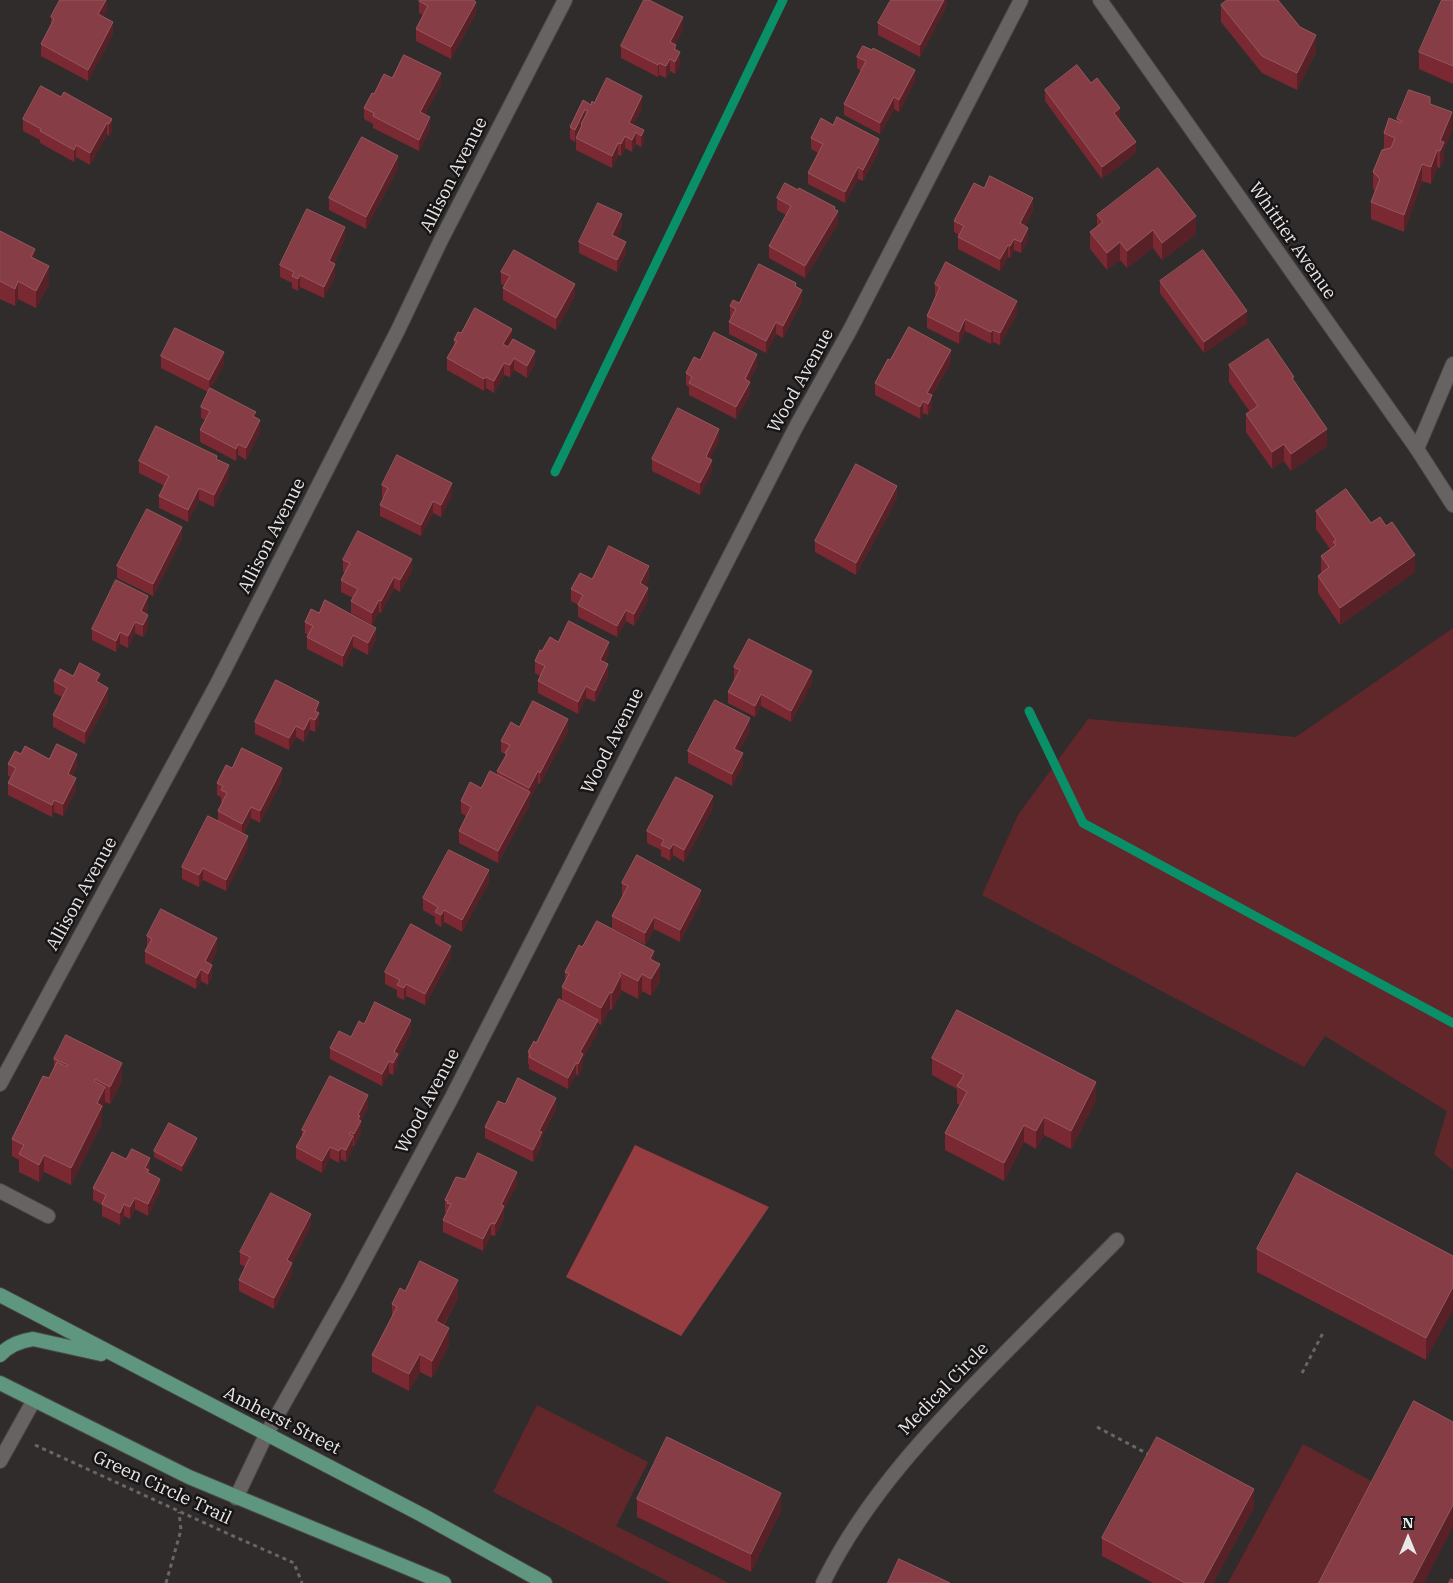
<!DOCTYPE html>
<html>
<head>
<meta charset="utf-8">
<style>
  body { margin:0 }
  #map { position:relative; width:1453px; height:1583px; overflow:hidden; background:#302c2c; font-family:"IBM Plex Serif",serif }
  canvas { display:block }
  .north { position:absolute; left:1383px; top:1513px; width:50px; height:50px; -webkit-text-stroke:4px #171515; paint-order:stroke; rotate:0deg; font-size:14px; font-weight:700; line-height:20px; text-align:center; color:#e9e7e7 }
  .north::after { content:''; display:block; margin:auto; width:18px; height:22px; background:#e9e7e7; clip-path:polygon(50% 0,100% 100%,50% 72%,0 100%) }
</style>
</head>
<body>
<div id="map">
<canvas width="1453" height="1583"></canvas>
<div class="north">N</div>
</div>
<script>
const ctx = document.querySelector('canvas').getContext('2d');
ctx.lineJoin = 'round';
function fillPath(path, color) { ctx.fillStyle = color; ctx.fill(path, 'evenodd'); }
function stroke(path, color, width, dash) { ctx.strokeStyle = color; ctx.lineWidth = width; ctx.lineCap = dash ? 'butt' : 'round'; ctx.setLineDash(dash || []); ctx.stroke(path); }
function drawText(font, color, halo, rows, align = 'center') {
  ctx.font = font + ' "IBM Plex Serif",serif'; ctx.lineWidth = 5; ctx.setLineDash([]); ctx.textBaseline = 'middle'; ctx.strokeStyle = halo; ctx.fillStyle = color; for (const [text, x, y, turn = 0] of rows) {
    ctx.save(); ctx.translate(x, y); ctx.rotate((+turn || 0) * Math.PI / 180); ctx.textAlign = isNaN(turn) ? turn : align; if (halo) ctx.strokeText(text, 0, 0); ctx.fillText(text, 0, 0); ctx.restore();
  }
}
fillPath(new Path2D(`
  M1453 628V1170L1434 1154 1447 1111 1325 1036 1304 1067 982 895 1018 815 1088 719 1296 737Z
  M537 1405 648 1462 616 1526 729 1583H671L493 1492Z
  M1303 1444 1375 1483 1320 1583H1228Z`), '#62272a');
fillPath(new Path2D(`
  M635 1145 769 1207 681 1336 566 1277Z`), '#963d41');
stroke(new Path2D(`
  M555 472 783 0
  M1029 711 1083 823 1453 1023`), '#099068', 9);
const service = new Path2D(`
  M0 1191 48 1216
  M0 1461 34 1400`);
const minor = new Path2D(`
  M1417 449 1453 364
  M0 1084 217 684 397 332 441 240 565 0
  M236 1498 266 1435 348 1290 451 1099 797 425 850 330 1021 0
  M823 1583C865 1497 933 1426 1000 1358 1039 1319 1078 1279 1117 1240`);
const tertiary = new Path2D(`
  M1100 0 1417 449 1453 505`);
const primary = new Path2D(`
  M0 1295 422 1515 545 1583
  M0 1355C9 1345 20 1341 33 1339L101 1354
  M0 1383 189 1477 444 1583`);
stroke(service, '#4a4747', 16);
stroke(minor, '#4a4747', 16);
stroke(tertiary, '#4a4747', 16);
stroke(primary, '#4a4747', 16);
stroke(new Path2D(`
  M1302 1373 1324 1331
  M1097 1427 1148 1454
  M35 1445 222 1531 294 1563 302 1583
  M166 1583 181 1530 179 1512`), '#696666', 3, [4, 4]);
stroke(service, '#666362', 14);
stroke(minor, '#666362', 14);
stroke(tertiary, '#666362', 14);
stroke(primary, '#5f967f', 14);
fillPath(new Path2D(`
  M107 0V10L103 17 113 34 88 81 41 56V44L51 25V17Z
  M947 0V5L920 57 878 35V23Z
  M1453 0V84L1419 69V52Z
  M419 1 476 13 451 59 416 41V29L423 15 419 13Z
  M1221 5 1316 52 1297 90 1262 73 1221 22Z
  M683 29 675 44 676 50 680 64 675 74 670 71 666 78 659 75 658 77 621 58V46Z
  M857 57 915 81 899 112 894 109 880 134 844 115V104L861 71 857 68Z
  M392 78 441 85 425 114 430 129 419 151 373 128V124L364 119V108L374 94Z
  M1045 90 1120 120 1136 153 1102 179 1045 101Z
  M61 97 112 119V131L109 136 107 134 90 165 76 157 74 162 40 143V140L23 131V119Z
  M583 100 591 105 594 103 642 108 633 125 644 130V142L641 147 636 144 632 152 625 148 621 156 618 155 612 168 576 150V140L575 142 570 139V127Z
  M1430 104 1452 129 1444 150V159L1440 168 1437 167 1431 184 1422 181 1404 232 1371 219V202L1375 191 1373 189V172L1384 150V133L1397 121V119Z
  M811 138 879 151 863 181 858 179 845 203 808 184V173L818 153 811 149Z
  M398 168 366 229 329 210V198Z
  M984 188 1033 210 1025 226 1028 240 1021 253 1014 250 1010 258 1008 257 1000 271 958 249V237L959 235 954 232V221Z
  M777 198 838 223 805 278 769 258V246L786 215 777 210Z
  M1097 215 1196 234 1162 260 1153 248 1127 268 1120 260 1107 270 1090 249V232L1097 226Z
  M622 226 617 237 626 253 617 272 579 253V242Z
  M0 231 35 259 49 284 36 308 18 299 15 306 0 299Z
  M345 239 334 263 335 276 324 298 300 287 298 291 292 288V283L280 277V265Z
  M501 272 575 296 556 330 503 300V288L504 285 501 284Z
  M1160 281 1247 323 1204 353 1160 293Z
  M935 284 1017 313 1000 345 993 342 991 344 965 331 959 344 927 328V316L936 296H935Z
  M796 287 802 301 783 338 776 334 766 353 729 334V322L731 318 730 317V306Z
  M461 333 512 340 535 363 527 378 514 370 510 377 504 375 494 393 486 388 484 391 447 370V358L454 346V340Z
  M161 356 224 364 211 388 256 418 260 432 246 460 238 455 236 461 200 442V430L205 420 201 418V407L208 392 161 368Z
  M700 360 757 366 749 382 750 394 736 419 689 395V387L686 385V373Z
  M890 360 951 362 932 396V407L928 415 923 413 920 419 875 395V383Z
  M1229 365 1294 381 1327 446 1291 471 1284 461 1272 469 1246 432V414L1250 412 1229 382Z
  M719 441 710 459 712 471 700 495 652 471V459Z
  M217 460 229 477 214 507 199 500 188 522 159 508V496L165 486 139 473V461Z
  M382 485 452 495 441 517 433 513 421 536 380 516V505L384 498 382 497Z
  M897 498 856 575 815 552V541Z
  M1316 511 1371 523 1415 572 1340 625 1318 593V576L1321 573V556L1330 549 1316 529Z
  M182 538 153 596 117 578V566Z
  M343 560 412 571 400 592 394 588 381 613 379 612 372 625 351 613V601L353 598 341 592V580L345 573 343 571Z
  M649 578 645 586 648 600 634 626 626 621 617 637 578 617V605L571 601V589L592 579Z
  M148 608 146 613 148 627 143 637 135 633 128 648 120 644 116 652 92 640V629Z
  M305 622 376 639 368 655 353 647 343 667 307 649V637L308 635 305 633Z
  M558 642 609 653 605 662 608 676 595 702 586 698 578 714 538 693V681L540 676 535 673V661L542 651Z
  M734 667 812 683 791 722 761 706 755 717 728 703V692L735 680 734 679Z
  M73 676 100 683 108 700 85 744 53 727V715L62 697 54 693V681Z
  M276 680 319 724 315 732 310 730 304 742 296 737 289 750 255 734V722Z
  M750 730 739 751 743 765 732 786 688 763V751Z
  M568 731 540 784 538 783 530 799V804L498 863 459 843V831L466 816 461 813V801L481 788 497 775V771L505 758V754L501 752V741Z
  M21 754 77 766 72 776 76 790 63 816 54 812 52 817 8 795V783L11 777 8 776V764Z
  M232 768 282 780 260 823 251 818 243 834 248 848 226 891 203 880 199 887 182 879V867L218 821V811L222 803 221 802V797L217 795V783Z
  M713 808 684 862 673 855 670 861 661 856V850L647 843V831Z
  M489 882 462 932 444 922 441 927 435 923V917L423 910V898Z
  M622 883 701 901 680 942 654 929 645 945 612 928V916L623 895H622Z
  M147 936 217 950 210 964 212 977 208 985 201 981 196 989 145 963V951L147 948Z
  M582 947 654 961 660 981 651 996 642 991 638 999 621 990V992L612 1010 610 1009 601 1025 598 1023V1032L583 1058V1066L578 1076 576 1074 568 1089 529 1069V1064H528V1052L536 1043 562 1001V987L565 981V972Z
  M451 957 425 1005 406 996 404 1000 397 997V990L385 984V972Z
  M364 1024 411 1032 398 1058V1066L393 1075 389 1073 382 1086 330 1059V1048L351 1037Z
  M932 1058 1096 1100 1071 1149 1044 1135 1036 1149 1024 1142 1004 1181 945 1150V1133L960 1105 957 1104V1089L932 1075Z
  M54 1059 122 1081 110 1104 105 1102V1104L102 1110V1123L71 1185 44 1172 39 1182 19 1172V1160L12 1156V1139L49 1078 54 1068Z
  M505 1104 556 1109 542 1136V1144L533 1162 485 1138V1127Z
  M368 1107 361 1121V1133L354 1146H353V1148L346 1162 341 1159 339 1163 330 1158 322 1173 296 1159V1147L302 1137V1130Z
  M197 1144 182 1172 154 1157V1151Z
  M150 1170 149 1173 160 1191 148 1216 135 1209 130 1219 124 1216 120 1225 102 1216V1205L93 1200V1188Z
  M465 1179 517 1184 504 1210V1218L495 1236 491 1235 483 1251 443 1232V1220L447 1212H445V1200Z
  M311 1225 292 1263V1274L274 1309 239 1291V1280L245 1267 240 1264V1252Z
  M1257 1249 1453 1256 1426 1360 1257 1272Z
  M405 1291 458 1298 444 1325 449 1345 432 1378 420 1372 409 1391 372 1372V1355L392 1317V1304Z
  M637 1499 781 1510 751 1572 637 1517Z
  M1254 1507 1213 1583H1153L1102 1556V1538Z`), '#7a2832');
fillPath(new Path2D(`
  M106 0H107V10L98 26V14Z
  M944 0H947V5L920 57V45Z
  M476 2V13L451 59V47Z
  M683 17V29L670 53V42Z
  M113 22V34L88 81V70Z
  M1316 35V52L1297 90V73Z
  M680 52V64L675 74V62Z
  M670 59V71L666 78V66Z
  M659 63V75L658 77V65Z
  M915 70V81L899 112V100Z
  M441 73V85L420 124V112Z
  M642 96V108L629 134V123Z
  M894 97V109L880 134V123Z
  M1120 108V120L1114 125V113Z
  M585 109V121L582 125 581 124V130L576 138 575 142V130Z
  M1452 112V129L1444 150V159L1440 168V141Z
  M430 117V129L419 151V140Z
  M112 119V131L109 136V124Z
  M107 123V134L90 165V153Z
  M644 130V142L641 147V136Z
  M636 132V144L632 152V140Z
  M625 136V148L621 156V144Z
  M879 139V151L863 181V170Z
  M1136 142V153L1102 179V167Z
  M618 143V155L612 168V156Z
  M76 145V157L74 162V150Z
  M1437 150V167L1431 184V167Z
  M398 156V168L366 229V217Z
  M1422 164V181L1404 232V215Z
  M858 167V179L845 203V192Z
  M1033 198V210L1020 235V223Z
  M835 207V215L838 211V223L805 278V266Z
  M622 214V226L612 247V235Z
  M1196 216V234L1162 260V243Z
  M345 227V239L329 273V261Z
  M1028 228V240L1021 253V242Z
  M1153 230V248L1127 268V251Z
  M1014 239V250L1010 258V246Z
  M626 242V253L617 272V260Z
  M1120 242V260L1107 270V253Z
  M1008 245V257L1000 271V259Z
  M35 249V267L31 257Z
  M335 264V276L324 298V287Z
  M49 266V284L36 308V291Z
  M300 275V287L298 291V279Z
  M18 281V299L15 306V289Z
  M575 284V296L556 330V318Z
  M802 290V301L783 338V326Z
  M1017 301V313L1000 345V333Z
  M1247 311V323L1204 353V342Z
  M965 319V331L959 344V332Z
  M776 322V334L766 353V341Z
  M512 329V341L503 355V344Z
  M993 330V342L991 344V332Z
  M951 350V362L932 396V407L928 415 927 393Z
  M535 351V363L527 378V366Z
  M224 352V364L209 392V380Z
  M757 354V366L745 391V379Z
  M514 358V370L510 377V365Z
  M504 363V375L494 393V381Z
  M486 377V388L484 391V379Z
  M750 382V394L736 419V407Z
  M923 401V413L920 419V407Z
  M260 420V432L246 460V448Z
  M719 429V441L706 468V457Z
  M1327 429V446L1291 471V454Z
  M238 444V455L236 461V449Z
  M1284 444V461L1272 469V452Z
  M712 460V471L700 495V483Z
  M229 465V477L214 507V495Z
  M452 483V495L441 517V505Z
  M897 486V498L856 575V563Z
  M199 488V500L188 522V510Z
  M433 501V513L421 536V525Z
  M182 527V538L153 596V584Z
  M1415 555V572L1340 625V608Z
  M412 559V571L400 592V580Z
  M649 566V578L640 595V583Z
  M394 577V588L381 613V601Z
  M648 588V600L634 626V614Z
  M148 596V608L141 623V611Z
  M379 600V612L372 625V613Z
  M626 610V621L617 637V626Z
  M148 615V627L143 637V625Z
  M135 622V633L128 648V636Z
  M376 628V639L368 655V643Z
  M120 632V644L116 652V641Z
  M353 635V647L343 667V656Z
  M609 642V653L600 671V660Z
  M608 664V676L595 702V691Z
  M812 671V683L791 722V711Z
  M100 674V685L96 681Z
  M586 686V698L578 714V702Z
  M108 688V700L85 744V732Z
  M761 694V706L755 717V706Z
  M319 702V724L315 732V711Z
  M310 718V730L304 742V730Z
  M750 718V730L734 761V749Z
  M568 719V731L540 784V773Z
  M296 726V737L289 750V738Z
  M743 753V765L732 786V774Z
  M77 754V766L68 785V774Z
  M282 768V780L260 823V811Z
  M538 771V783L530 799V804L498 863V851L529 793V788Z
  M76 778V790L63 816V804Z
  M713 796V808L684 862V850Z
  M54 800V812L52 817V805Z
  M251 807V818L242 835V824Z
  M248 836V848L226 891V880Z
  M673 844V855L670 861V849Z
  M203 868V880L199 887V875Z
  M489 870V882L462 932V920Z
  M701 890V901L680 942V930Z
  M444 910V922L441 927V915Z
  M654 917V929L645 945V933Z
  M217 938V950L205 973V961Z
  M451 946V957L425 1005V994Z
  M654 951V969L650 959Z
  M660 964V981L651 996V979Z
  M212 965V977L208 985V974Z
  M201 969V981L196 989V978Z
  M620 972V977L621 975V992L612 1010V993Z
  M642 974V991L638 999V981Z
  M406 984V996L404 1000V988Z
  M610 992V1009L601 1025V1008Z
  M411 1020V1032L398 1058V1066L393 1075 394 1052Z
  M598 1020V1032L583 1058V1066L578 1076V1064L580 1052Z
  M389 1061V1073L382 1086V1074Z
  M122 1063V1081L110 1104V1087Z
  M576 1063V1074L568 1089V1078Z
  M1096 1082V1100L1071 1149V1131Z
  M105 1087V1104L102 1110V1123L71 1185V1168L97 1103Z
  M368 1095V1107L360 1123 361 1121V1133L354 1146V1134L358 1115Z
  M556 1098V1109L542 1136V1144L533 1162V1150L539 1131Z
  M1044 1117V1135L1036 1149V1131Z
  M1024 1125V1142L1004 1181V1163Z
  M350 1132V1143L353 1136V1148L346 1162V1150Z
  M197 1138V1144L182 1172V1166Z
  M330 1147V1158L322 1173V1161Z
  M341 1148V1159L339 1163V1151Z
  M44 1155V1172L39 1182V1165Z
  M150 1158V1170L149 1172V1182L145 1168Z
  M517 1172V1184L504 1210V1218L495 1236V1224L501 1205Z
  M160 1179V1191L148 1216V1204Z
  M135 1198V1209L130 1219V1207Z
  M124 1204V1216L120 1225V1213Z
  M311 1214V1225L292 1263V1274L274 1309V1298L287 1260Z
  M491 1223V1235L483 1251V1239Z
  M458 1280V1298L436 1338V1321Z
  M1453 1287V1310L1426 1360V1338Z
  M449 1328V1345L432 1378V1361Z
  M420 1354V1372L409 1391V1374Z
  M1254 1489V1507L1213 1583H1203Z
  M781 1493V1510L751 1572V1554Z
  M1453 1505V1527L1424 1583H1412Z`), '#582127');
const building = new Path2D(`
  M60 0H106L98 14 113 22 88 70 41 44 54 19 51 17Z
  M420 0H473L476 2 451 47 416 29 428 6 419 1Z
  M644 0H649L683 17 670 42 676 45 674 49 680 52 675 62 670 59 666 66 659 63 658 65 621 46Z
  M891 0H944L920 45 878 23Z
  M1227 0H1278L1300 27 1316 35 1297 73 1262 56 1221 5Z
  M1442 0H1453V66L1419 52Z
  M863 46 872 50 873 48 915 70 899 100 894 97 880 123 844 104 866 61 857 57Z
  M404 55 441 73 420 112 430 117 419 140 373 116 374 113 364 108 372 93 374 94 384 74 392 78Z
  M1077 65 1091 83 1097 78 1120 108 1114 113 1136 142 1102 167 1045 90Z
  M607 78 642 96 629 123 644 130 641 136 636 132 632 140 625 136 621 144 618 143 612 156 576 138 582 125 581 124 588 111 585 109 575 130 570 127 583 100 591 105 592 101 594 103Z
  M41 86 61 97 64 92 112 119 109 124 107 123 90 153 76 145 74 150 40 131 41 129 23 119Z
  M1409 90 1430 97V104L1452 112 1440 141 1444 142 1440 151 1437 150 1431 167 1422 164 1404 215 1371 202 1380 179 1373 172 1382 150 1391 148 1395 138 1384 133 1389 118 1401 123 1402 121 1397 119Z
  M837 117 879 139 863 170 858 167 845 192 808 173 823 144 811 138 821 118 833 125Z
  M362 137 398 156 366 217 329 198Z
  M1158 168 1196 216 1162 243 1153 230 1127 251 1120 242 1107 253 1090 232 1103 222 1097 215Z
  M990 176 1033 198 1020 223 1028 228 1021 242 1014 239 1010 246 1008 245 1000 259 958 237 964 226 954 221 974 183 984 188Z
  M785 183 798 190 799 188 835 207 834 209 838 211 805 266 769 246 791 206 777 198Z
  M598 203 622 214 612 235 626 242 617 260 579 242Z
  M307 209 345 227 329 261 335 264 324 287 300 275 298 279 292 276 294 272 280 265Z
  M0 231 35 249 31 257 49 266 36 291 18 281 15 289 0 281Z
  M514 250 575 284 556 318 503 288 510 276 501 272Z
  M1203 250 1247 311 1204 342 1160 281Z
  M946 262 1017 301 1000 333 993 330 991 332 965 319 959 332 927 316 940 287 935 284Z
  M759 264 796 283 795 286 802 290 783 326 776 322 766 341 729 322 736 309 730 306 733 300 739 303Z
  M475 308 512 329 503 344 508 347 513 339 535 351 527 366 514 358 510 365 504 363 494 381 486 377 484 379 447 358 457 341 454 340 458 332 461 333Z
  M909 327 951 350 927 393 932 395 928 404 923 401 920 407 875 383 888 359 890 360Z
  M175 328 224 352 209 380 161 356Z
  M714 332 757 354 745 379 750 382 736 407 689 383 692 377 686 373 694 357 700 360Z
  M1268 339 1294 377 1292 378 1327 429 1291 454 1284 444 1272 452 1246 414 1258 406 1229 365Z
  M210 388 256 412 253 416 260 420 246 448 238 444 236 449 200 430 210 411 201 407Z
  M678 408 719 429 706 457 712 460 700 483 652 459Z
  M156 426 217 456 216 459 229 465 214 495 199 488 188 510 159 496 169 476 139 461Z
  M397 455 452 483 441 505 433 501 421 525 380 505 388 488 382 485Z
  M856 464 897 486 856 563 815 541Z
  M1346 489 1371 523 1380 517 1386 526 1392 522 1415 555 1340 608 1318 576 1329 567 1321 556 1336 545 1333 542 1336 540 1316 511Z
  M147 509 182 527 153 584 117 566Z
  M358 531 412 559 400 580 394 577 381 601 379 600 372 613 351 601 358 589 341 580 350 563 343 560Z
  M609 546 649 566 640 583 648 588 634 614 626 610 617 626 578 605 583 595 571 589 580 573 592 579Z
  M116 580 148 596 141 611 148 615 143 625 135 622 128 636 120 632 116 641 92 629Z
  M325 600 376 628 368 643 353 635 343 656 307 637 313 626 305 622 311 609 319 613Z
  M569 621 609 642 600 660 608 664 595 691 586 686 578 702 538 681 545 666 535 661 540 650 542 651 550 637 558 642Z
  M749 639 812 671 791 711 761 694 755 706 728 692 740 670 734 667Z
  M80 663 100 674 96 681 108 688 85 732 53 715 67 688 54 681 60 669 73 676Z
  M276 680 319 702 315 711 319 713 315 720 310 718 304 730 296 726 289 738 255 722Z
  M715 700 750 718 734 749 743 753 732 774 688 751Z
  M533 701 568 719 540 773 538 771 529 788 497 771 507 754 505 753 510 745 501 741 511 722 519 727Z
  M57 744 77 754 68 774 76 778 63 804 54 800 52 805 8 783 16 768 8 764 15 751 21 754 25 746 49 759Z
  M242 748 282 768 260 811 251 807 242 824 218 811 227 793 221 790 223 786 217 783 226 765 232 768Z
  M490 771 530 792 498 851 459 831 471 807 461 801 470 782 481 788Z
  M676 777 713 796 684 850 673 844 670 849 661 845 664 840 647 831Z
  M208 816 248 836 226 880 203 868 199 875 182 867Z
  M449 850 489 870 462 920 444 910 441 915 435 912 438 907 423 898Z
  M637 855 701 890 680 930 654 917 645 933 612 916 628 886 622 883Z
  M161 909 217 938 205 961 212 965 208 974 201 969 196 978 145 951 152 939 147 936Z
  M597 921 654 951 650 959 660 964 651 979 642 974 638 981 620 972 619 974 621 975 612 993 610 992 601 1008 562 987 569 974 565 972 579 945 582 947Z
  M411 924 451 946 425 994 406 984 404 988 397 985 400 980 385 972Z
  M559 999 598 1020 580 1052 583 1054 578 1064 576 1063 568 1078 529 1057 530 1053 528 1052 534 1041 536 1043Z
  M375 1002 411 1020 394 1052 398 1054 393 1063 389 1061 382 1074 330 1048 339 1031 351 1037 359 1021 364 1024Z
  M957 1010 1096 1082 1071 1131 1044 1117 1036 1131 1024 1125 1004 1163 945 1133 967 1092 957 1086 964 1075 932 1058Z
  M66 1035 122 1063 110 1087 95 1079 94 1081 105 1087 97 1103 102 1106 71 1168 44 1155 39 1165 19 1154 24 1145 12 1139 43 1076 49 1078 57 1062 67 1067 68 1065 54 1059Z
  M330 1076 368 1095 358 1115 360 1116 358 1119 361 1121 354 1134 350 1132 349 1134 353 1136 346 1150 341 1148 339 1151 330 1147 322 1161 296 1147 305 1131 302 1130Z
  M518 1078 556 1098 539 1131 542 1132 533 1150 485 1127 498 1101 505 1104Z
  M169 1123 197 1138 182 1166 154 1151Z
  M132 1149 150 1158 145 1168 149 1170 147 1172 160 1179 148 1204 135 1198 130 1207 124 1204 120 1213 102 1204 106 1195 93 1188 112 1152 126 1159Z
  M478 1153 517 1172 501 1205 504 1206 495 1224 491 1223 483 1239 443 1220 451 1204 447 1203 448 1201 445 1200 456 1177 465 1179Z
  M1297 1173 1453 1256V1287L1426 1338 1257 1249Z
  M271 1193 311 1214 287 1260 292 1263 274 1298 239 1280 250 1257 240 1252Z
  M420 1261 458 1280 436 1321 449 1328 432 1361 420 1354 409 1374 372 1355 397 1307 392 1304 400 1288 405 1291Z
  M1414 1401 1453 1422V1505L1412 1583H1319Z
  M667 1437 781 1493 751 1554 637 1499Z
  M1157 1437 1254 1489 1203 1583H1185L1102 1538Z
  M899 1559 950 1583H888Z
  M1451 1579 1453 1580V1583H1449Z`);
fillPath(building, '#863d45');
stroke(building, '#96585e', 1);
drawText('18px', '#e9e7e7', '#171515', [
  ["Allison Avenue",454,175,-63],
  ["Whittier Avenue",1292,241,55],
  ["Wood Avenue",801,381,-61],
  ["Allison Avenue",272,536,-63],
  ["Wood Avenue",613,741,-63],
  ["Allison Avenue",82,894,-61],
  ["Wood Avenue",428,1101,-62],
  ["Medical Circle",944,1389,-46],
  ["Amherst Street",282,1421,27],
  ["Green Circle Trail",162,1488,25]
]);
</script>
</body>
</html>
